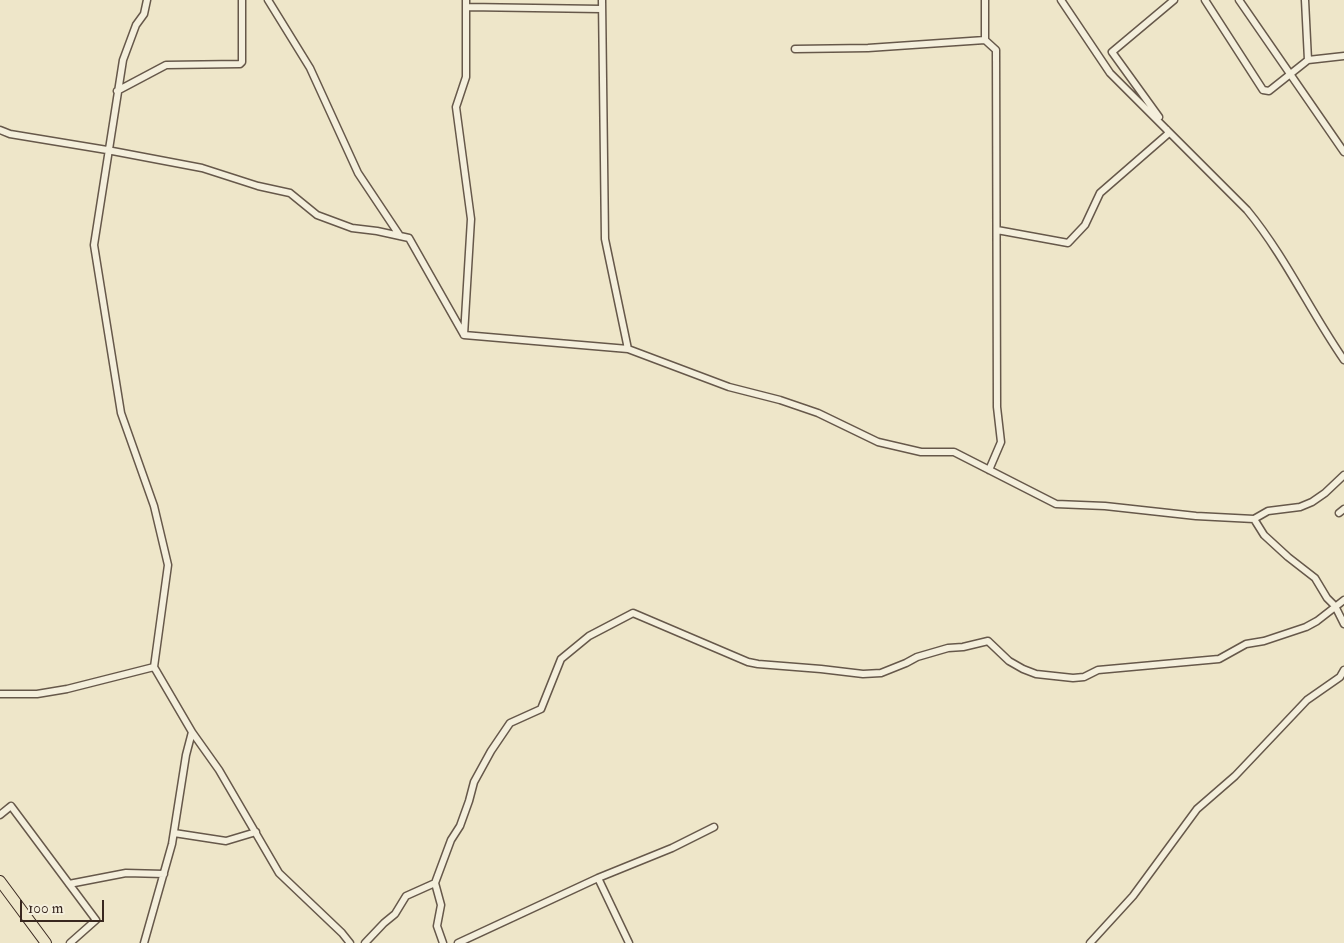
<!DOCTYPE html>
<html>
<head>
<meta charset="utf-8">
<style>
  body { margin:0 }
  #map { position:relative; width:1344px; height:943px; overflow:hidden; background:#eee6c9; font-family:"IM FELL Double Pica",serif }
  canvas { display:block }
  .scale { position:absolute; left:20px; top:900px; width:84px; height:22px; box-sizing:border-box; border:2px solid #392820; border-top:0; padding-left:6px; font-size:15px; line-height:18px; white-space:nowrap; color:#392820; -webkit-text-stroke:4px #f4efdc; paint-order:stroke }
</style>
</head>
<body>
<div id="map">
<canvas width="1344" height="943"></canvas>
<div class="scale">100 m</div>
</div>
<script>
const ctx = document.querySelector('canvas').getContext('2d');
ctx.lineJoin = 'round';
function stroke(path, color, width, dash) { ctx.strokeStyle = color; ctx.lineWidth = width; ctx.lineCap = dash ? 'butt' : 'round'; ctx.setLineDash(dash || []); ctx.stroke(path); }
const street = new Path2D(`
  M268 0 310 68 358 173 400 236
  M602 0 605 239 628 349
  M1061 0 1110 73 1247 210C1285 256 1310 311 1344 360
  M1205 0 1263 90 1269 91 1308 60
  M1239 0 1344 152
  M1305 0 1308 60 1344 56
  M467 7 601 9
  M985 40 996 50 997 407 1001 442 989 470
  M795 49 868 48 985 40V0
  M117 91 166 65 240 64 242 62V0
  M1159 117 1112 52 1174 0
  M0 130 10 134 107 150 202 168 258 186 290 193 317 215 352 228 377 231 409 238 464 335 628 349 729 387 780 400 818 413 878 442 921 452H954L1056 504 1105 506 1196 516 1254 519 1264 535 1288 557 1315 578 1327 598 1335 606 1344 624
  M997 230 1068 243 1085 225 1100 193 1169 133 1167 130
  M464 335 471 219 456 107 466 77V0
  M1339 513 1344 509
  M1254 519 1268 511 1300 507 1312 502 1325 493 1344 475
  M0 694H37L67 689 154 667
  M192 732 219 770 279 873 342 933 350 943
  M0 815 11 806 96 920 70 943
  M174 833 226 841 256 832
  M598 878 672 848 714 827
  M435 883 441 905 437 926 443 943
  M69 884 126 873 164 874
  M144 943 172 844 186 755 192 732 154 667 168 565 154 506 121 413 94 245 123 60 136 25 144 14 147 0
  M365 943 384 923 395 914 406 896 435 883 451 840 460 826 469 801 474 782 491 751 510 723 541 709 561 659 589 636 633 613 748 662 758 664 821 669 863 674 881 673 906 663 917 657 948 648 963 647 988 641 1009 661 1023 669 1036 674 1073 678 1084 677 1098 670 1219 659 1246 644 1264 641 1306 627 1317 621 1344 600
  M458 943 598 878 629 943
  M1090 943 1133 896 1197 809 1235 776 1307 700 1340 677 1344 670`);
const primary = new Path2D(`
  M0 881 46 943`);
stroke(street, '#66584a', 9);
stroke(primary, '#392820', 12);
stroke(street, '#f4efdc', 6);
stroke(primary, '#eee6c9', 10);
</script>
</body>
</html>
